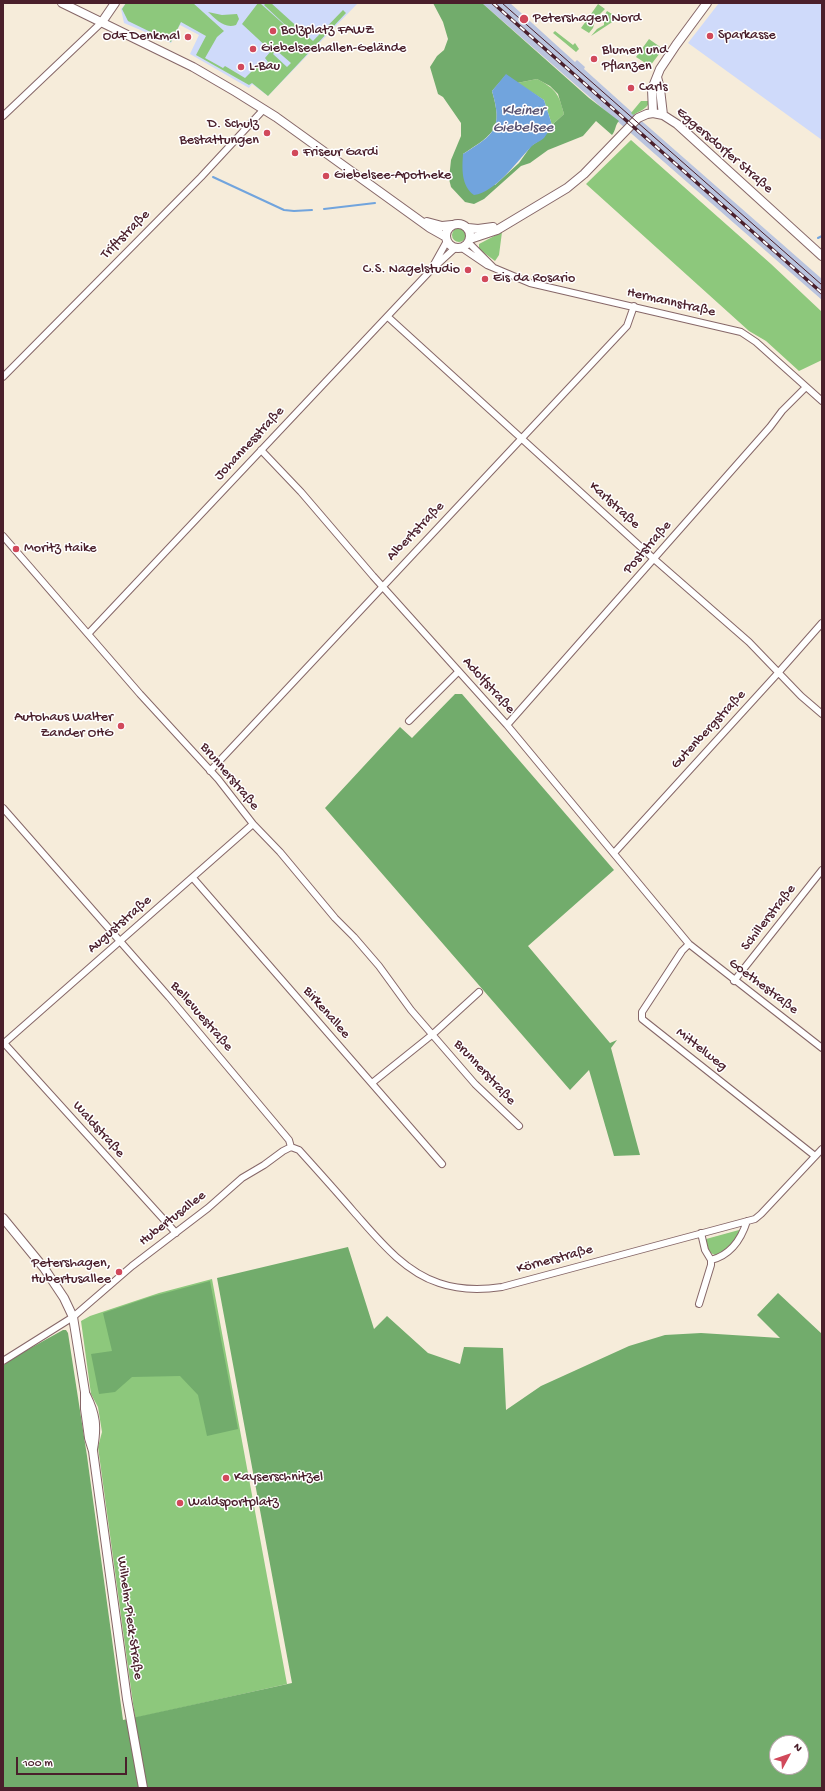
<!DOCTYPE html>
<html>
<head>
<meta charset="utf-8">
<style>
  body { margin:0 }
  #map { position:relative; width:825px; height:1791px; overflow:hidden; background:#f6ecda; font-family:"Gochi Hand",sans-serif }
  canvas { display:block }
  .frame { position:absolute; inset:0; border:4px solid #4a1f2b; pointer-events:none }
  .north { position:absolute; left:769px; top:1735px; width:40px; height:40px; box-sizing:border-box; background:#fff; border:1px solid #b7a5aa; border-radius:50%; rotate:50deg; font-size:11px; font-weight:700; line-height:16px; text-align:center; color:#4a1f2b }
  .north::after { content:''; display:block; margin:auto; width:14px; height:18px; background:#d1495b; clip-path:polygon(50% 0,100% 100%,50% 72%,0 100%) }
  .scale { position:absolute; left:16px; top:1757px; width:111px; height:18px; box-sizing:border-box; border:2px solid #4a1f2b; border-top:0; padding-left:5px; font-size:12px; line-height:14px; white-space:nowrap; color:#4a1f2b; -webkit-text-stroke:3px #fff; paint-order:stroke }
</style>
</head>
<body>
<div id="map">
<canvas width="825" height="1791"></canvas>
<div class="frame"></div>
<div class="north">N</div>
<div class="scale">100 m</div>
</div>
<script>
const ctx = document.querySelector('canvas').getContext('2d');
ctx.lineJoin = 'round';
function fillPath(path, color) { ctx.fillStyle = color; ctx.fill(path, 'evenodd'); }
function stroke(path, color, width, dash) { ctx.strokeStyle = color; ctx.lineWidth = width; ctx.lineCap = dash ? 'butt' : 'round'; ctx.setLineDash(dash || []); ctx.stroke(path); }
function drawText(font, color, halo, rows, align = 'center') {
  ctx.font = font + ' "Gochi Hand",sans-serif'; ctx.lineWidth = 3; ctx.setLineDash([]); ctx.textBaseline = 'middle'; ctx.strokeStyle = halo; ctx.fillStyle = color; for (const [text, x, y, turn = 0] of rows) {
    ctx.save(); ctx.translate(x, y); ctx.rotate((+turn || 0) * Math.PI / 180); ctx.textAlign = isNaN(turn) ? turn : align; if (halo) ctx.strokeText(text, 0, 0); ctx.fillText(text, 0, 0); ctx.restore();
  }
}
fillPath(new Path2D(`
  M126 3H358L268 96 252 84 249 88 190 54 199 35 180 25 171 43 124 23 121 9Z
  M719 3H822V140L688 43Z`), '#cfdafa');
fillPath(new Path2D(`
  M482 3H510L575 62 577 60 585 67 584 69 644 123 822 279V300Z`), '#bac4de');
fillPath(new Path2D(`
  M126 3H193L224 31 217 37 205 58 223 68 225 66 245 78 259 64 263 67 268 62 265 58 271 51 242 24 258 3H262L261 4 298 37 264 5 266 3H271L313 41 343 10 346 13 268 96 252 83 249 85 196 55 206 36 181 22 171 42 128 21 122 9ZM276 50 291 63 287 67 273 54Z
  M598 4 605 9 596 18 591 14Z
  M607 11 617 17 620 14 623 15 591 36 597 29 604 25V16Z
  M208 12 222 15 237 14 239 19 236 25C224 29 216 19 208 12Z
  M589 17 595 21 593 28 589 33 581 28Z
  M555 31 573 45 575 43 579 49 576 52 553 33Z
  M649 39 663 49 650 66 636 57Z
  M537 79C556 89 559 94 564 114L552 125 544 100 517 83Z
  M641 101H650C648 108 640 111 633 115L631 113Z
  M631 140 771 264 822 312V360L799 371 766 341 749 331 586 184Z
  M452 235a7 7 0 1 1 14 0a7 7 0 1 1-14 0Z
  M502 232 499 255 495 261 479 249V244Z
  M739 1230 740 1234 733 1244 718 1256C709 1254 706 1248 706 1239Z
  M212 1279 287 1684 135 1718 98 1447 102 1432 98 1407 91 1394 81 1321 90 1316 159 1293Z`), '#8dc87c');
fillPath(new Path2D(`
  M433 3H482L589 98 619 121C615 125 616 130 612 135L596 121 583 136 548 150 530 163 521 166 484 199 474 204 465 202 451 187 449 179 451 160 461 136V123L443 97 438 94 430 67 437 56 444 50 448 39 443 22ZM506 75 517 83 537 79 550 86 558 94 564 114 552 125 543 138 531 146 519 163 495 185 463 154C495 133 503 129 492 91Z
  M455 694H462L614 870 528 946 610 1043 617 1040 611 1048 640 1155 614 1156 589 1070 570 1090 325 808 400 727 412 738Z
  M348 1247 374 1329 387 1316 428 1353 460 1364 464 1347 503 1348 506 1410 541 1386 629 1346 665 1335 701 1333 780 1338 757 1315 778 1293 822 1334V1788H3V1366L11 1359 63 1330H66L68 1333 87 1456 123 1720 292 1683 217 1278ZM777 1743H801V1767H777Z
  M210 1281 238 1429 207 1436 198 1395 180 1376 132 1377 115 1392 99 1394 91 1354 112 1351 103 1313 150 1297Z`), '#72ac6c');
fillPath(new Path2D(`
  M506 74 544 100 552 125C550 129 547 134 544 138 540 142 534 143 531 147 516 162 496 192 474 195 461 186 462 168 463 154 495 134 503 129 492 91Z`), '#71a4dd');
stroke(new Path2D(`
  M213 177 284 210 294 211 312 210
  M324 209 375 203
  M818 238 822 236`), '#71a4dd', 2);
const minor = new Path2D(`
  M3 116 102 22
  M468 242 493 267
  M462 248 487 265 530 283 741 332 756 342 822 401
  M432 268 447 241
  M388 317 654 559 749 642 801 696 822 714
  M3 377 201 177 264 109
  M261 450 301 492 373 576 507 725 689 944 822 1048
  M3 536 140 694 218 779 253 824 280 852 335 918 354 937 379 966 411 1010 475 1084 519 1126
  M88 634 430 271 455 248
  M409 721 458 672
  M507 725 770 427 782 411 806 387
  M210 771 627 326 634 306
  M3 808 169 997 289 1140 291 1147
  M614 853 778 673 822 623
  M193 878 442 1164
  M689 944 682 951 642 1012V1019L815 1156
  M734 981 822 870
  M3 1042 176 1233
  M3 1044 253 824
  M372 1083 433 1034 479 992
  M291 1147 299 1150C318 1171 336 1191 354 1212 378 1239 403 1271 439 1283 459 1290 481 1290 502 1287L755 1219 761 1214 822 1149
  M711 1260C731 1255 741 1240 747 1221
  M699 1304 711 1265V1260L705 1250 701 1233
  M3 1361 73 1317 132 1266 208 1208 242 1178 264 1165 283 1151 291 1147`);
const tertiary = new Path2D(`
  M62 3 193 67 236 92 276 117 430 228 446 237
  M102 22 115 3
  M657 77 660 89 663 115
  M653 113 652 89 660 69 676 45 707 3
  M427 222 442 226 452 225
  M446 236a12 12 0 1 1 24 0a12 12 0 1 1-24 0Z
  M468 228 478 229 493 227
  M470 239 497 230 567 188 584 174 638 118 647 114 653 113 663 115 677 124 822 256
  M3 1218 44 1268 64 1298 73 1317 85 1392V1409L89 1438 93 1451 127 1699 143 1788
  M86 1395C96 1415 97 1427 93 1449`);
stroke(minor, '#866768', 8);
stroke(tertiary, '#866768', 10);
stroke(minor, '#fff', 6);
stroke(tertiary, '#fff', 8);
stroke(new Path2D(`
  M502 3 822 285`), '#4a1f2b', 1);
const rail = new Path2D(`
  M493 3 822 293`);
stroke(rail, '#4a1f2b', 3.5);
stroke(rail, '#fff', 2, [6]);
for (const [x, y, r, color] of [
  [524,19,5,"#d1495b"],
  [273,31,4,"#d1495b"],
  [710,36,4,"#d1495b"],
  [188,37,4,"#d1495b"],
  [253,49,4,"#d1495b"],
  [594,59,4,"#d1495b"],
  [241,67,4,"#d1495b"],
  [631,88,4,"#d1495b"],
  [267,133,4,"#d1495b"],
  [295,153,4,"#d1495b"],
  [326,176,4,"#d1495b"],
  [468,270,4,"#d1495b"],
  [485,279,4,"#d1495b"],
  [16,549,4,"#d1495b"],
  [121,726,4,"#d1495b"],
  [119,1272,4,"#d1495b"],
  [226,1478,4,"#d1495b"],
  [180,1503,4,"#d1495b"]
]) { const dot = new Path2D(); dot.arc(x, y, r, 0, 2 * Math.PI); ctx.fillStyle = color; ctx.fill(dot); stroke(dot, '#fff', 1.5); }
drawText('14px', '#4a1f2b', '#fff', [
  ["Petershagen Nord",533,19],
  ["Bolzplatz FAWZ",281,31],
  ["Sparkasse",718,36],
  ["OdF Denkmal",180,37,"right"],
  ["Giebelseehallen-Gelände",261,49],
  ["Blumen und",602,51],
  ["Pflanzen",602,67],
  ["L-Bau",249,67],
  ["Carls",639,88],
  ["D. Schulz",259,125,"right"],
  ["Bestattungen",259,141,"right"],
  ["Friseur Gardi",303,153],
  ["Giebelsee-Apotheke",334,176],
  ["C.S. Nagelstudio",460,270,"right"],
  ["Eis da Rosario",493,279],
  ["Moritz Haike",24,549],
  ["Autohaus Walter",113,718,"right"],
  ["Zander OHG",113,734,"right"],
  ["Petershagen,",111,1264,"right"],
  ["Hubertusallee",111,1280,"right"],
  ["Kayserschnitzel",234,1478],
  ["Waldsportplatz",188,1503]
], 'left');
drawText('14px', '#4a1f2b', '#fff', [
  ["Eggersdorfer Straße",724,151,41],
  ["Triftstraße",126,235,-45],
  ["Hermannstraße",671,303,13],
  ["Johannesstraße",250,444,-47],
  ["Karlstraße",614,506,42],
  ["Albertstraße",416,532,-46],
  ["Poststraße",648,548,-49],
  ["Adolfstraße",488,686,48],
  ["Gutenbergstraße",709,730,-47],
  ["Brunnerstraße",229,777,50],
  ["Schillerstraße",769,918,-52],
  ["Auguststraße",120,925,-41],
  ["Goethestraße",763,987,37],
  ["Birkenallee",326,1013,49],
  ["Bellevuestraße",201,1017,49],
  ["Mittelweg",701,1050,38],
  ["Brunnerstraße",484,1073,47],
  ["Waldstraße",98,1130,48],
  ["Hubertusallee",173,1219,-38],
  ["Körnerstraße",555,1260,-15],
  ["Wilhelm-Pieck-Straße",129,1618,82]
]);
drawText('italic 15px', '#5a5472', '#fff', [
  ["Kleiner",523,112],
  ["Giebelsee",523,129]
]);
</script>
</body>
</html>
